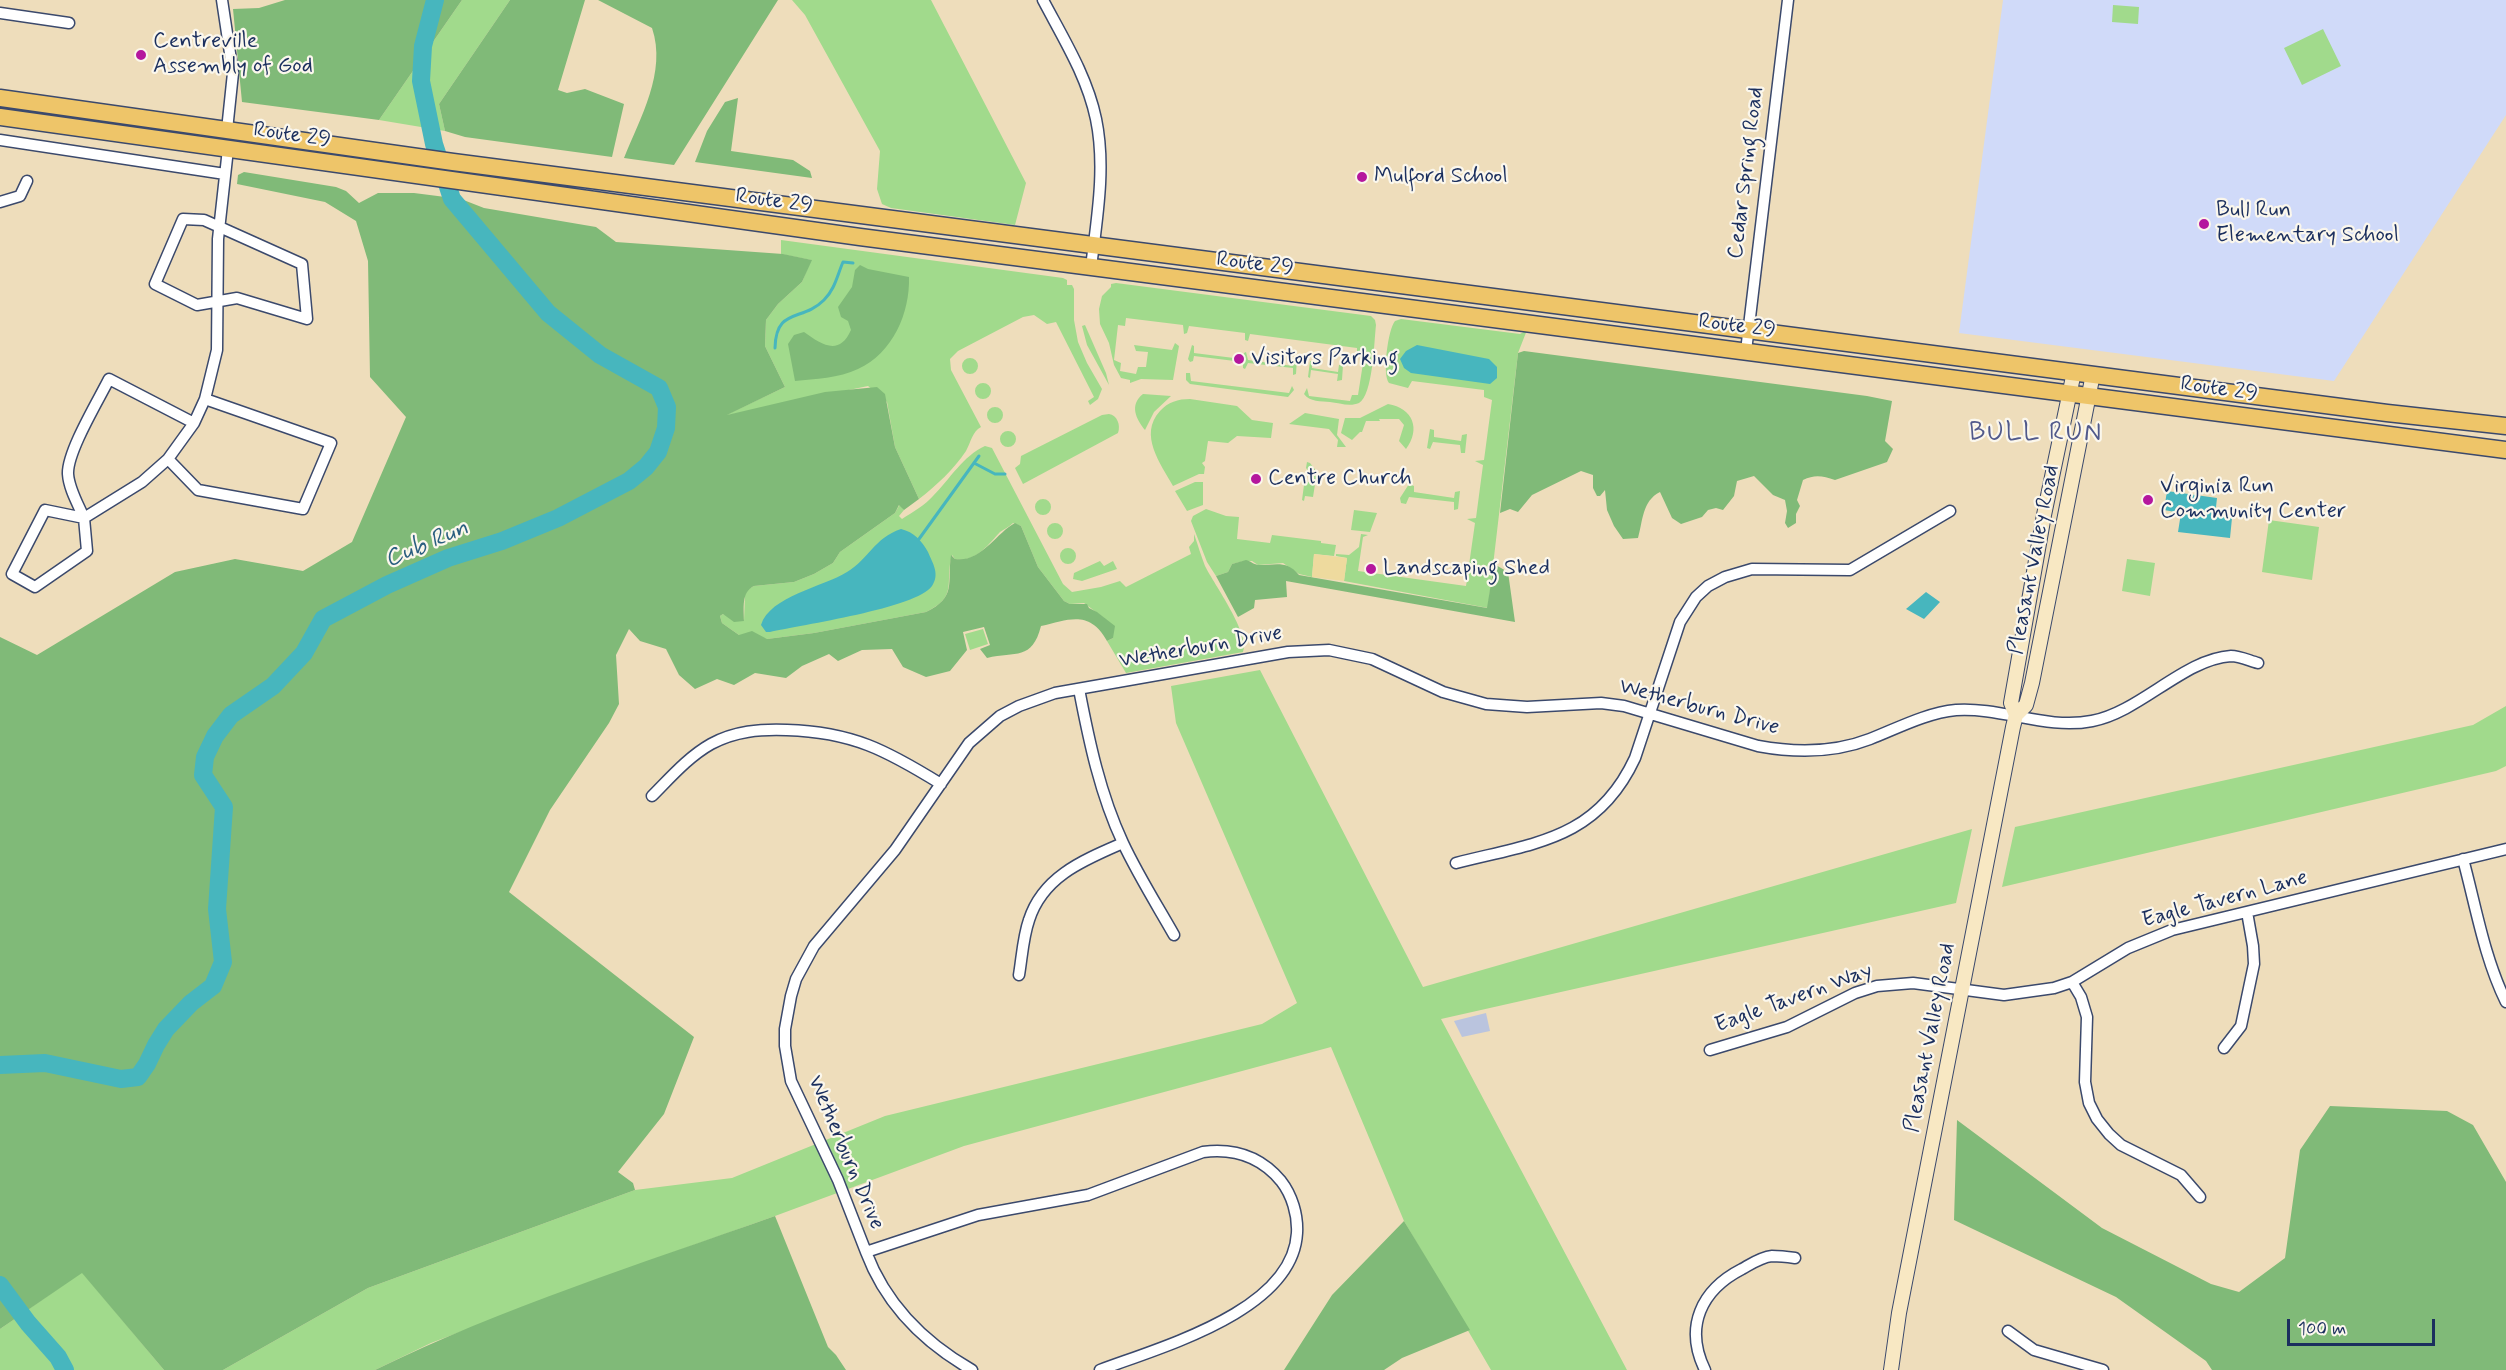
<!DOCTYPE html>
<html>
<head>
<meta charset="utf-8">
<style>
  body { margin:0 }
  #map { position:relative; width:2506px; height:1370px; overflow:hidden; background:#edb; font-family:Mynerve,sans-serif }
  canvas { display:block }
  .scale { position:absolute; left:2287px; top:1319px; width:148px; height:27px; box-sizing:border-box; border:3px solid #1b2f5e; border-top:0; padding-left:8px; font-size:18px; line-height:21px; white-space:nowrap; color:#1b2f5e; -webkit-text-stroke:4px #fbf7ec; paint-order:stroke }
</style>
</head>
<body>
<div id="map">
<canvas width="2506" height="1370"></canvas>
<div class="scale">100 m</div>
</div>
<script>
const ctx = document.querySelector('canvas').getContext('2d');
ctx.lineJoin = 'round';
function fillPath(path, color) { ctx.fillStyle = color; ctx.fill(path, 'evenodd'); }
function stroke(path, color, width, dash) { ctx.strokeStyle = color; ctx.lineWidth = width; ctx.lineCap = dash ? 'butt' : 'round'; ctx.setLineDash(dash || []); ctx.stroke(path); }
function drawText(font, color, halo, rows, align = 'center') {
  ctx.font = font + ' Mynerve,sans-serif'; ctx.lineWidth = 4.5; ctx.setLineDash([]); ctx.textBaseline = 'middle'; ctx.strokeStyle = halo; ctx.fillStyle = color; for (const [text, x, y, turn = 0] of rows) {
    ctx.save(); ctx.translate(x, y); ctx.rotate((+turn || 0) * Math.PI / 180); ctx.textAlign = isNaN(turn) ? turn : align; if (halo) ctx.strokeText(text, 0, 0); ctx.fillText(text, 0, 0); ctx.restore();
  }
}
fillPath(new Path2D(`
  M2003 0H2506V115L2334 381 1959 333Z`), '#d0daf9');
fillPath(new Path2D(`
  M1486 1013 1490 1031 1462 1037 1454 1021Z`), '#bac4de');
fillPath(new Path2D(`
  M462 0H510L439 104 445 131 379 120Z
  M792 0H931L1026 183 1015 225 891 208 882 204 877 189 880 151 805 15Z
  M2113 5 2139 7 2138 24 2112 22Z
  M2323 29 2341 66 2302 85 2284 48Z
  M781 240 1063 278 1067 280V285H1072L1074 289V320L1078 342 1087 363 1102 389 1098 399 1090 405 1088 401 1094 397 1056 322 1047 324 1034 315 1023 317 958 351 950 359 951 370 981 427C972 432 971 442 966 451 954 469 936 486 919 499L895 447 887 402 868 386 724 416 785 387 765 346 766 320 778 304 802 282 811 260 781 254Z
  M1116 283 1371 316 1375 320 1376 325C1374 342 1373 395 1359 403 1350 407 1339 403 1330 402 1322 401 1309 402 1304 394L1307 388 1309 396 1350 401 1352 395H1358L1364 357 1357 355V348L1250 334 1248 341 1245 340V333L1189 326 1187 333 1184 334 1183 325 1126 318 1125 326 1118 325 1114 360 1121 363 1120 371 1136 374 1138 367H1146L1148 352 1136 351 1134 345 1172 350 1175 343 1179 346 1173 380 1141 379 1130 383V380L1121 378 1114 365 1109 343 1100 324 1099 309 1102 296 1111 287V284Z
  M1401 319 1520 334 1527 330 1518 353 1488 608 1344 581 1347 558 1336 556V554L1349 555 1359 547 1361 534 1368 535 1363 537 1358 571 1466 586 1475 523 1467 519 1476 518 1483 465 1475 461 1484 460 1492 400 1484 397V390L1412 381 1408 388 1389 383C1382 375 1388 329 1395 321Z
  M1085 325 1106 373 1109 385 1087 345 1082 326Z
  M1192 345 1194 346V353L1242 359 1244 353 1246 352 1248 360 1293 366 1297 359 1296 374 1293 375V368L1248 363 1245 369 1243 368V362L1194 356 1193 361 1190 362 1188 359Z
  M962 366a8 8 0 1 1 16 0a8 8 0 1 1-16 0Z
  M1310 361H1312V368L1338 372 1339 365H1343L1342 380 1337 381 1338 374 1311 370 1310 378 1308 377Z
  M1186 373H1190L1191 381 1289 393 1292 386 1294 390 1288 397 1190 384 1186 380Z
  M975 391a8 8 0 1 1 16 0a8 8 0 1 1-16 0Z
  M1143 394 1171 396 1154 412 1145 430C1136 419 1129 405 1143 394Z
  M1190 399 1237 406 1252 420 1273 423 1271 438 1237 436 1228 443 1208 441 1205 461 1202 463 1205 467 1204 474H1199L1173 486C1161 464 1138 435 1160 411 1168 402 1178 399 1190 399Z
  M1388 404C1413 408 1421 429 1406 449L1399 441 1404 425 1399 419H1379L1380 421H1366L1362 432H1360L1352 440 1341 433 1345 418H1360Z
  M987 415a8 8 0 1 1 16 0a8 8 0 1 1-16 0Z
  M1305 413 1339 419 1337 435 1346 447H1337L1338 440 1329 429 1289 424Z
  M1109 414C1117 415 1121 425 1118 433L1023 484 1015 468 1020 464 1021 456 1102 415Z
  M1430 429 1434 430V437L1461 441 1462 435 1467 434 1465 453H1461L1460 445 1433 442 1430 449 1427 448Z
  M1000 439a8 8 0 1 1 16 0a8 8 0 1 1-16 0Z
  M985 446 992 448 1063 584 1072 592 1101 587 1120 581 1126 587 1191 554 1189 547 1194 541V534C1198 545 1201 556 1205 566 1214 584 1251 635 1243 652L1126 673 1107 641 1113 638 1104 618 1084 603 1070 604 1064 601 1038 567 1021 526 1013 523C1009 527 1004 529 1000 532 988 545 975 563 955 559L952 555C944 583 959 596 926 612L814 633 767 639 739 635 722 623 720 616 723 614 744 621 745 594 748 589 754 586 794 582 814 574 833 563 840 552 895 513 900 504 904 510 899 516 902 519C913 512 925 505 933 496 950 479 963 456 985 446Z
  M1307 462 1310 463 1317 472 1313 497 1305 496 1304 501 1302 500 1304 485 1310 481 1311 474 1306 468Z
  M1195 482H1203V505L1187 511 1175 491Z
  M1409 484 1414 486V492L1454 498 1455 492 1460 491 1458 509 1454 510V502L1409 497 1406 504 1401 503 1400 498Z
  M1035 507a8 8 0 1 1 16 0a8 8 0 1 1-16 0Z
  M1206 509 1226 516 1239 517 1237 539 1270 543 1272 535 1321 541V543L1336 545 1334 556 1314 554 1312 577 1299 574 1283 563 1258 565 1252 561H1244L1232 564 1228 572 1216 576 1207 562 1191 521 1193 516Z
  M1354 510 1377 513 1370 532 1351 530Z
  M2269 520 2319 527 2312 580 2262 572Z
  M1047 531a8 8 0 1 1 16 0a8 8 0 1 1-16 0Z
  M1060 556a8 8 0 1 1 16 0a8 8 0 1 1-16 0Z
  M2127 559 2155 563 2150 596 2122 591Z
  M1100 561 1104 566 1113 561 1117 569 1082 581 1073 579 1074 573Z
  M983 629 988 644 970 650 965 634Z
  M1260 670 1423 987 1972 829 1956 903 1441 1019 1627 1370H1491L1404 1221 1331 1047 964 1146 775 1216 607 1276 431 1343 375 1370H223L368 1288 635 1190 732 1178 885 1116 1262 1024 1297 1003 1176 723 1171 686Z
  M2506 706V766L2496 771 2002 887 2015 827 2473 725Z
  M82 1272 164 1370H0V1329Z`), '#a1da8c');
fillPath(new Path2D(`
  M285 0H462L379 120 242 102 233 9 259 8Z
  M510 0H585L558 90 567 93 585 89 624 104 612 157 465 137 445 131 439 104Z
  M598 0H778L674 165 624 158C640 118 667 72 652 28Z
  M738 98 731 151 793 160 810 171 812 178 695 162 707 131 725 102Z
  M244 172 336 187 346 191 359 203 378 193H414L461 199 484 208 596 227 616 242 783 254 812 260 802 282 778 304 766 320 765 346 785 387 727 415 825 392 877 387 885 394 895 447 919 499 904 510 899 505 895 513 840 552 833 563 814 574 794 582 754 586C741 592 744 609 744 621L734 622 723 614 720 616 722 623 739 635 752 631 767 639 814 633 926 612C957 597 947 583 951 555L955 559C981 563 996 533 1015 523L1021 526 1038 567 1064 601 1070 604H1087L1089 608 1097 612 1115 626 1113 638 1107 641C1090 610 1070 619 1041 626 1032 661 1016 651 987 658L980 649 990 645 984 627 963 632 967 650 950 671 926 677 903 667 892 649 862 650 838 661 829 654 802 666 786 678 755 673 734 685 717 679 695 689 679 675 666 649 640 641 629 629 616 655 619 704 609 723 550 810 509 892 694 1037 664 1114 618 1172 633 1183 635 1190 368 1288 223 1370H164L82 1273 0 1329V637L37 655 175 572 235 559 303 571 352 542 406 417 370 377 368 261 356 221 325 202 237 184 238 175Z
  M860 265 868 269 909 277C910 313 893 353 858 369 839 378 815 379 795 381L788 344 794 335 804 332C821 344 839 357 851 330L848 321 841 317 838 307 852 287 855 270Z
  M1524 351 1867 396 1892 401 1885 441 1893 449 1887 462 1835 480C1823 476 1815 474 1803 480L1797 500 1800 506 1796 514V523L1788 528 1785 523 1787 511 1785 500 1773 495 1754 476 1737 481 1734 496 1723 510 1716 508 1708 510 1702 517 1681 524 1672 518 1660 492C1642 501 1643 521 1638 538L1623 539 1614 526 1607 510 1605 490 1600 496H1597L1593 488V475L1581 471 1532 495 1518 512 1510 509 1500 513 1518 353Z
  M1246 560C1251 561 1254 565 1259 565 1276 565 1287 560 1299 575L1487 608 1494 564 1508 572 1515 622 1286 581 1287 597 1255 600 1254 608 1238 617 1216 576 1228 572 1232 564Z
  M2330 1106 2447 1111 2473 1125 2506 1182V1370H2212L2206 1361 2116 1297 1954 1220 1957 1120 2102 1228 2211 1284 2239 1292 2285 1258 2300 1150Z
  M775 1216 828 1347 836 1355 846 1370H375C504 1307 640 1264 775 1216Z
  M1404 1221 1470 1330 1402 1358 1384 1370H1284L1332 1295Z`), '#80ba78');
fillPath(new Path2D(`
  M1314 554 1347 558 1344 581 1312 577Z`), '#eeda9e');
fillPath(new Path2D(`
  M1417 345 1489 359 1497 367V378L1490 384 1411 373 1404 368 1400 359 1406 351Z
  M2167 491 2217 498 2215 516 2232 518 2230 538 2178 532 2181 513 2164 510Z
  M901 529C914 532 922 541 928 552 933 564 940 574 932 586 917 608 801 625 770 632H766L761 625C770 596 823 587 847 572 869 559 874 538 901 529Z
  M1926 592 1940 602 1924 619 1906 609Z`), '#47b6be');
stroke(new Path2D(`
  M775 348C776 307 802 322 824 300 835 289 837 276 843 262L853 263
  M974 463 995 474H1005
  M919 539 979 456`), '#47b6be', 3);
stroke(new Path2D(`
  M0 1065 45 1063 121 1079 138 1077 147 1064 156 1045 166 1029 191 1003 213 986 223 962 217 909 224 807 203 775 205 757 215 736 231 715 273 686 304 653 323 619 387 585 448 558 502 541 558 518 629 481 646 467 658 452 666 428 667 407 659 388 600 355 548 313 452 199 434 144 421 81 423 46 435 0
  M0 1285 28 1323 58 1357 65 1370`), '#47b6be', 18);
const street = new Path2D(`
  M222 0 233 73 227 130
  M1043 0C1063 38 1087 76 1096 119 1106 167 1097 218 1091 267
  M0 13 69 23
  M0 140 225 174
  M0 202 20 196 27 181
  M183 219 204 220 302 264 307 319 237 298 197 305 155 284Z
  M1746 351 1788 0
  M194 423 109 379C98 401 67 452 68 474 69 489 78 504 84 518L142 482 168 459 194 423 205 399 217 350 218 239 228 149
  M168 459 198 490 303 509 331 443 205 399
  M45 510 84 518 87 551 35 587 12 574Z
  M1079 689C1089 741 1100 794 1123 843 1138 875 1157 905 1174 935
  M652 796C670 778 688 757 711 744 735 731 760 729 787 730 852 732 886 750 941 784
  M2463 859C2476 907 2484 957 2506 1002
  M1456 863C1534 843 1597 840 1635 758L1680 622 1696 597 1708 586 1725 577 1752 569 1850 570 1950 511
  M1019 975C1022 957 1023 937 1029 920 1043 876 1084 860 1123 843
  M2072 982 2081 997 2087 1017 2085 1082 2089 1103 2097 1119 2109 1134 2121 1145 2181 1175 2200 1197
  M2224 1048 2241 1026 2254 964 2253 946 2247 912
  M1710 1050 1787 1027 1855 993 1877 986 1913 983 2004 995 2054 988 2072 982 2128 948 2172 930 2506 849
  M866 1252 838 1180 791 1081 785 1046V1029L791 996 796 979 814 946 895 850 969 743 1000 716 1019 706 1055 693 1288 652 1329 650 1372 659 1443 692 1486 704 1527 707 1601 703 1624 706 1758 746C1796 753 1834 753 1870 739 1898 728 1926 713 1956 710 2002 707 2046 730 2092 721 2140 712 2184 659 2231 656 2240 656 2250 661 2258 663
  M2008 1331 2034 1350 2103 1370
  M972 1370C923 1342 886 1305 866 1252L978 1215 1088 1195 1203 1152C1234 1148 1261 1157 1281 1181 1292 1195 1298 1215 1297 1233 1293 1311 1161 1347 1100 1370
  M1705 1370C1684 1327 1701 1290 1742 1269 1751 1264 1761 1257 1772 1256 1779 1256 1788 1257 1795 1258`);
const secondary = new Path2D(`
  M2016 715 2011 703 2044 515 2074 372
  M1891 1370 1899 1313 2013 727 2016 715 2026 705 2032 683 2093 374`);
const primary = new Path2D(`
  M0 98 453 162 2387 413 2506 426
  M0 117 860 237 2506 450`);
stroke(street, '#3b496c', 13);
stroke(secondary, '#3b496c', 16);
stroke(primary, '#3b496c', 19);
stroke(street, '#fff', 10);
stroke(secondary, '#f8e8c3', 14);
stroke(primary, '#eec569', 16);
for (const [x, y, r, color] of [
  [141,55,6,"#b5179e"],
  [1362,177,6,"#b5179e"],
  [2204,224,6,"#b5179e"],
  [1239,359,6,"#b5179e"],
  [1256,479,6,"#b5179e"],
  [2148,500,6,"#b5179e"],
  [1371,569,6,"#b5179e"]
]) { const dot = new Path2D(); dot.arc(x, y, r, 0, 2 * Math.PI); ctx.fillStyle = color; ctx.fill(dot); stroke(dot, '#fbf7ec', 2); }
drawText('22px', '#1b2f5e', '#fbf7ec', [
  ["Centreville",153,42],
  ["Assembly of God",153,67],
  ["Mulford School",1374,177],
  ["Bull Run",2216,211],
  ["Elementary School",2216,236],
  ["Visitors Parking",1251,359],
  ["Centre Church",1268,479],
  ["Virginia Run",2160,487],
  ["Community Center",2160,512],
  ["Landscaping Shed",1383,569]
], 'left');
drawText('22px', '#1b2f5e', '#fbf7ec', [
  ["Route 29",292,136,8],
  ["Cedar Spring Road",1747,173,-83],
  ["Route 29",774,202,8],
  ["Route 29",1255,265,7],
  ["Route 29",1737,327,7],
  ["Route 29",2219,390,8],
  ["Pleasant Valley Road",2035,560,-79],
  ["Wetherburn Drive",1201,648,-10],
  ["Wetherburn Drive",1699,708,15],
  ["Eagle Tavern Lane",2225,900,-15],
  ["Eagle Tavern Way",1794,999,-20],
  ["Pleasant Valley Road",1931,1038,-79],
  ["Wetherburn Drive",845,1153,67]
]);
drawText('italic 24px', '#2a5e80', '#fbf7ec', [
  ["Cub Run",427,545,-23]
]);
ctx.letterSpacing = '1.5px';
drawText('26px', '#51598b', '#fbf7ec', [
  ["BULL RUN",2036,435]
]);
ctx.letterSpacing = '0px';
</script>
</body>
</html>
